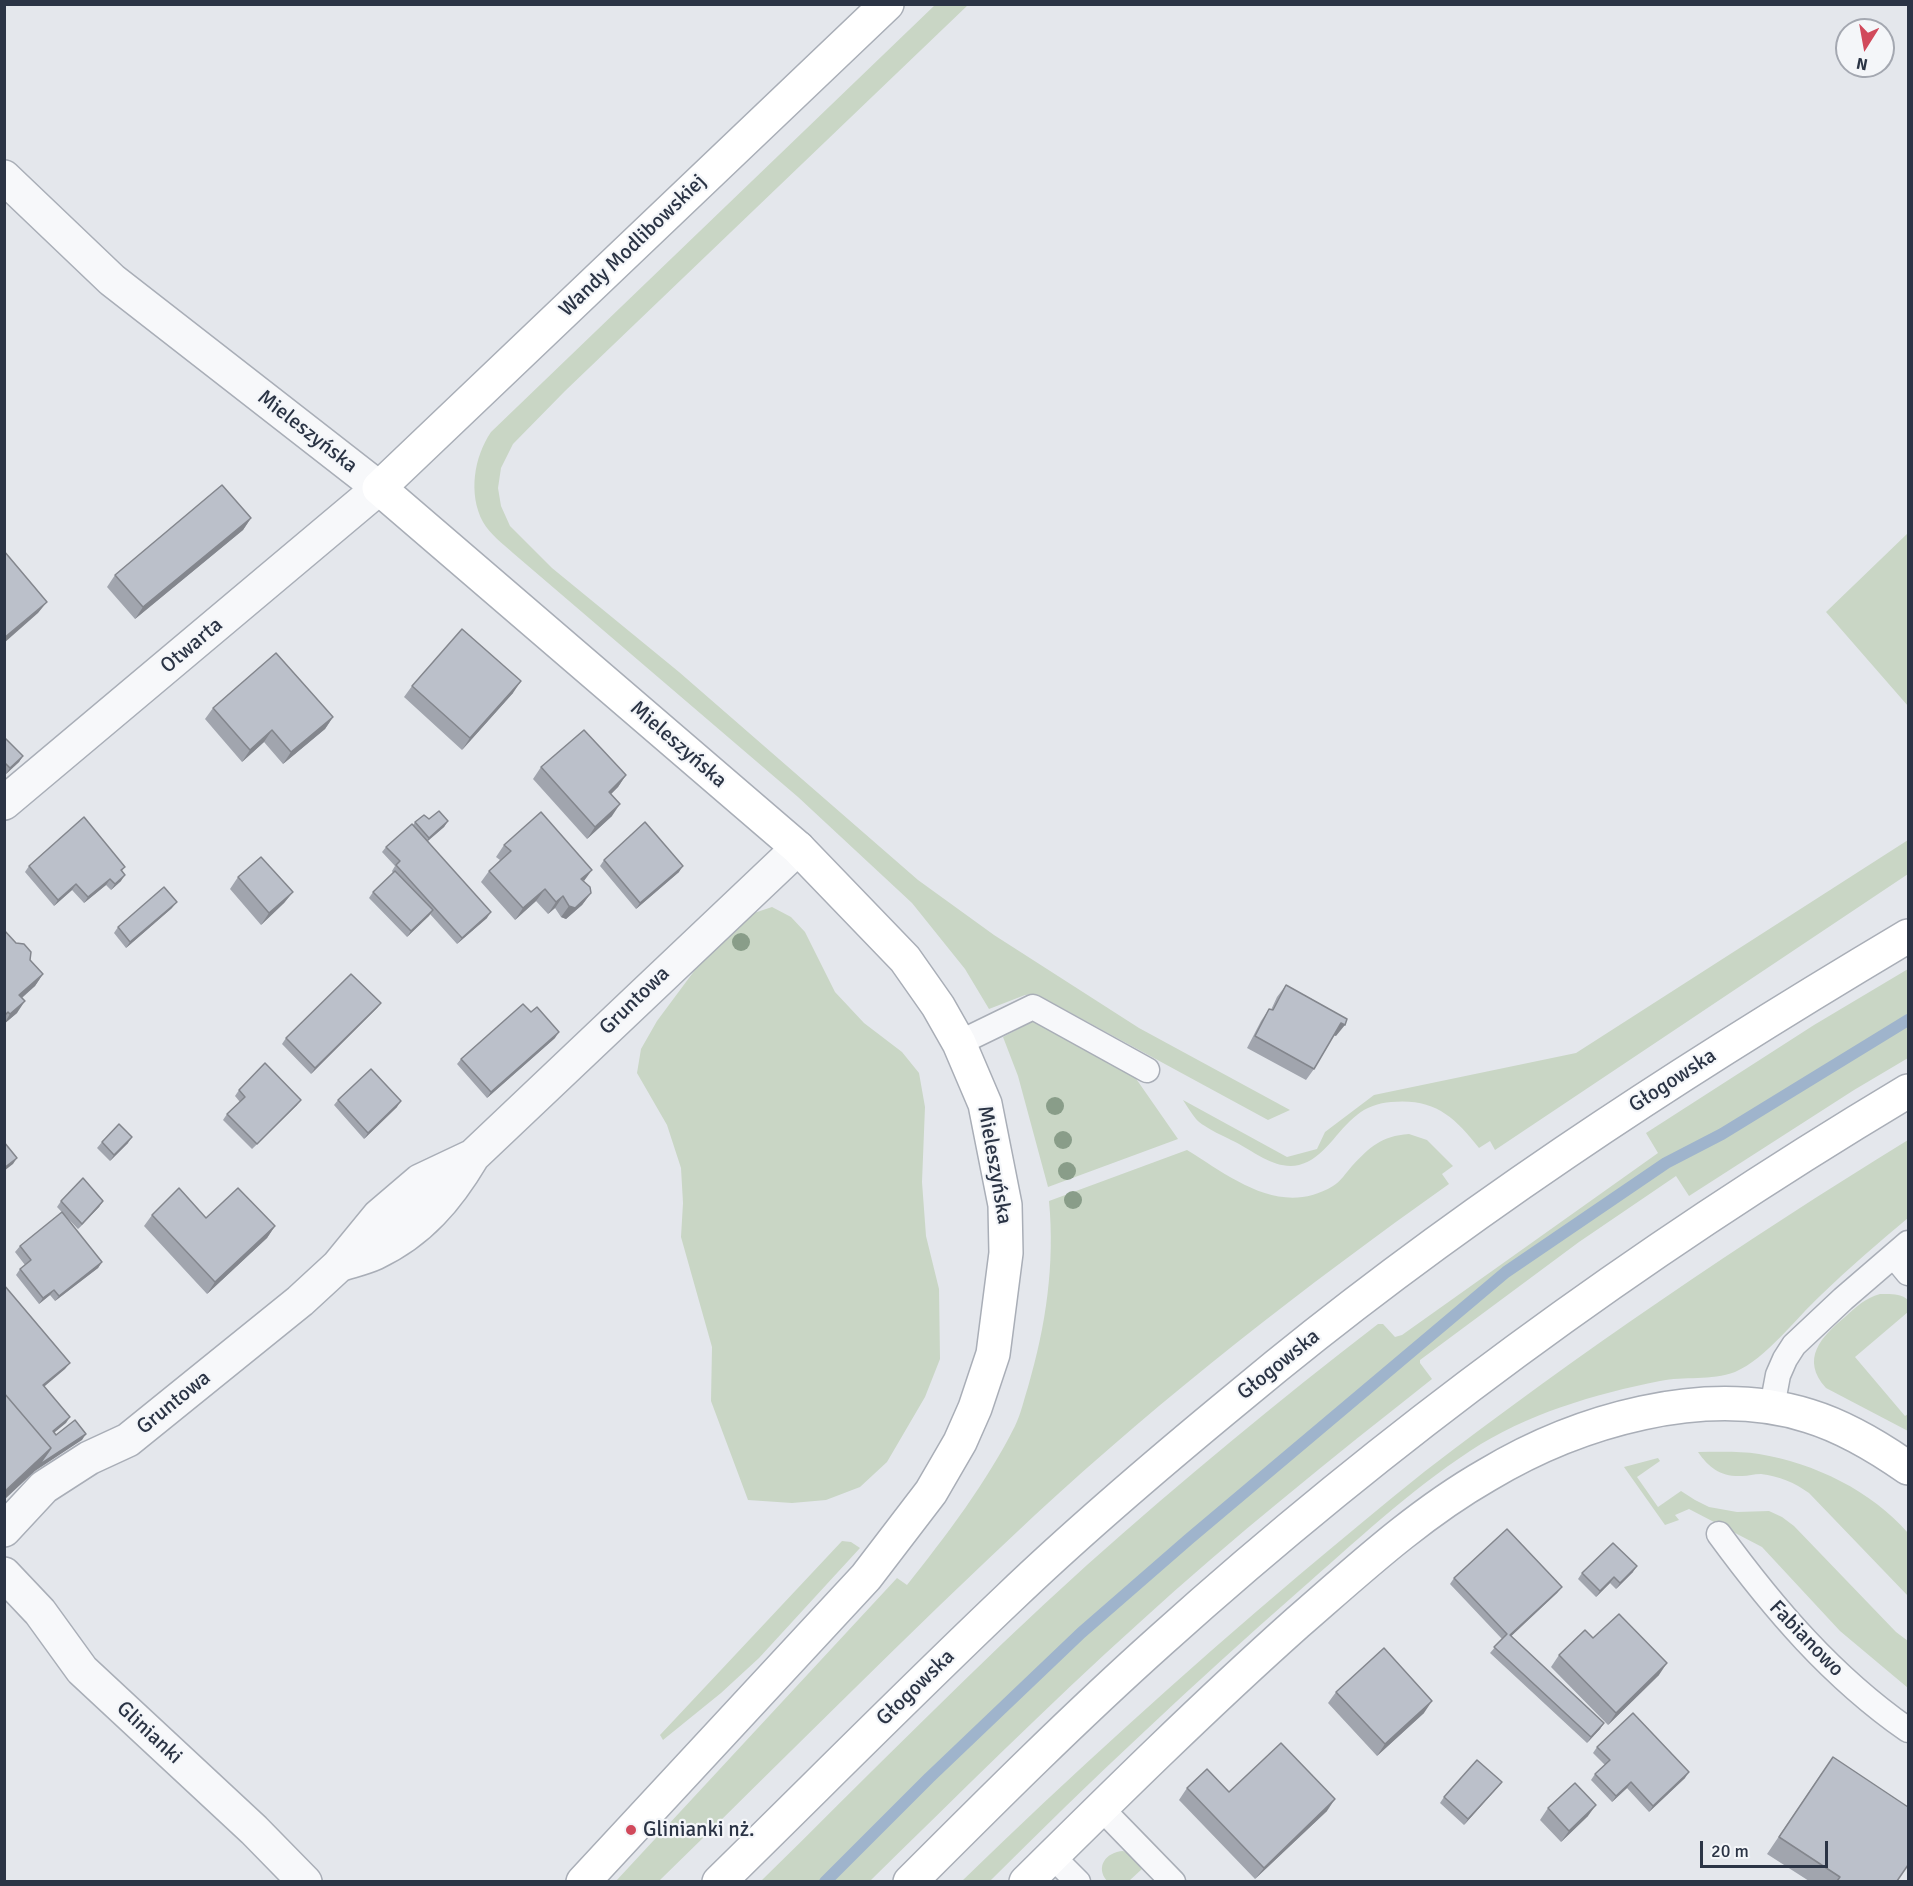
<!DOCTYPE html>
<html>
<head>
<meta charset="utf-8">
<style>
  body { margin:0 }
  #map { position:relative; width:1913px; height:1886px; overflow:hidden; background:#e4e7ec; font-family:Signika,sans-serif }
  canvas { display:block }
  .frame { position:absolute; inset:0; border:6px solid #2b3445; pointer-events:none }
  .north { position:absolute; left:1835px; top:18px; width:60px; height:60px; box-sizing:border-box; background:#f4f6f9; border:2px solid #a4a8b1; border-radius:50%; rotate:191deg; font-size:16px; font-weight:700; line-height:24px; text-align:center; color:#2b3445 }
  .north::after { content:''; display:block; margin:auto; width:21px; height:27px; background:#d1495b; clip-path:polygon(50% 0,100% 100%,50% 72%,0 100%) }
  .scale { position:absolute; left:1700px; top:1841px; width:128px; height:27px; box-sizing:border-box; border:3px solid #2b3445; border-top:0; padding-left:8px; font-size:18px; line-height:21px; white-space:nowrap; color:#2b3445; -webkit-text-stroke:4px #f4f6f9; paint-order:stroke }
</style>
</head>
<body>
<div id="map">
<canvas width="1913" height="1886"></canvas>
<div class="frame"></div>
<div class="north">N</div>
<div class="scale">20 m</div>
</div>
<script>
const ctx = document.querySelector('canvas').getContext('2d');
ctx.lineJoin = 'round';
function fillPath(path, color) { ctx.fillStyle = color; ctx.fill(path, 'evenodd'); }
function stroke(path, color, width, dash) { ctx.strokeStyle = color; ctx.lineWidth = width; ctx.lineCap = dash ? 'butt' : 'round'; ctx.setLineDash(dash || []); ctx.stroke(path); }
function drawText(font, color, halo, rows, align = 'center') {
  ctx.font = font + ' Signika,sans-serif'; ctx.lineWidth = 4.5; ctx.setLineDash([]); ctx.textBaseline = 'middle'; ctx.strokeStyle = halo; ctx.fillStyle = color; for (const [text, x, y, turn = 0] of rows) {
    ctx.save(); ctx.translate(x, y); ctx.rotate((+turn || 0) * Math.PI / 180); ctx.textAlign = isNaN(turn) ? turn : align; if (halo) ctx.strokeText(text, 0, 0); ctx.fillText(text, 0, 0); ctx.restore();
  }
}
fillPath(new Path2D(`
  M935 5H968L565 391 513 444 501 468 498 488 501 506 510 526 552 568 679 672 918 880 994 935 1139 1028 1290 1110 1268 1120 1036 994 1025 995 989 1009 965 969 912 903 798 797 513 553C503 544 490 534 483 522 468 494 474 457 491 432Z
  M1908 533V706L1826 612Z
  M1908 840V874L1495 1150 1490 1141 1479 1148C1454 1116 1434 1098 1391 1102 1379 1103 1366 1107 1357 1115 1337 1130 1324 1159 1299 1165 1277 1170 1257 1154 1239 1144 1228 1138 1204 1128 1196 1119 1191 1113 1187 1106 1183 1100L1287 1157 1317 1149 1325 1132 1374 1095 1576 1053Z
  M772 907 791 917 805 932 835 992 864 1023 902 1052 919 1073 925 1107 922 1182 926 1236 939 1289 940 1359 925 1397 887 1462 860 1487 826 1500 792 1503 748 1500 711 1401 712 1347 681 1237 683 1203 681 1168 667 1125 637 1073 641 1049 657 1021 709 951 751 914Z
  M1908 969V1058L1854 1090 1689 1196 1676 1176 1579 1242 1420 1360V1363L1432 1379C1332 1458 1233 1537 1139 1623 1047 1706 959 1794 870 1881H761C869 1775 975 1666 1087 1565 1181 1481 1278 1401 1378 1324H1383L1395 1337 1402 1335 1658 1153 1646 1133 1814 1025Z
  M1037 1019 1130 1070 1178 1139 1048 1187 1018 1076 1003 1037Z
  M1409 1134 1427 1140 1453 1166 1442 1174 1449 1184C1305 1286 1165 1395 1035 1515 907 1634 784 1759 659 1881H616L897 1578 907 1585C946 1536 987 1482 1015 1426 1021 1414 1024 1399 1028 1387 1046 1326 1055 1264 1049 1201L1187 1150C1231 1177 1280 1218 1333 1186 1340 1182 1346 1173 1352 1166 1370 1147 1381 1136 1409 1134Z
  M1908 1140V1218C1878 1243 1849 1268 1821 1295 1795 1319 1767 1358 1735 1372 1711 1381 1684 1376 1660 1381 1595 1394 1526 1414 1470 1451 1409 1491 1354 1543 1299 1591 1193 1684 1090 1781 990 1881H962C1070 1776 1182 1674 1298 1576 1340 1541 1381 1506 1424 1472 1579 1353 1742 1242 1908 1140Z
  M1880 1294C1889 1294 1901 1293 1908 1300V1312L1855 1357 1905 1416 1908 1414V1431L1826 1388C1800 1359 1821 1337 1845 1317 1856 1307 1865 1298 1880 1294Z
  M1698 1452C1718 1452 1739 1451 1759 1454 1814 1463 1872 1491 1908 1533V1596L1809 1493C1795 1483 1779 1476 1761 1474 1754 1474 1748 1476 1742 1476 1721 1477 1709 1468 1698 1452Z
  M1658 1458 1660 1461 1637 1477 1658 1507 1681 1491 1695 1500 1709 1507 1737 1512 1769 1511 1782 1517 1794 1526 1896 1632 1908 1641V1688L1840 1631 1762 1547 1689 1509 1675 1515 1679 1520 1665 1525 1624 1467Z
  M842 1541 851 1542 860 1548 759 1658 721 1693 663 1740 660 1735Z
  M1123 1851 1133 1856 1157 1881H1155L1142 1869 1129 1881H1107C1095 1867 1106 1852 1123 1851Z`), '#c9d6c5');
stroke(new Path2D(`
  M825 1882 929 1778 1081 1633 1189 1539 1506 1272 1666 1163 1722 1134 1908 1020`), '#9fb4cc', 12);
const lane = new Path2D(`
  M959 1043 1033 1007 1147 1070
  M1894 1256 1908 1273
  M1772 1407 1778 1375 1785 1359 1794 1345 1843 1299 1908 1243
  M1719 1534C1774 1609 1832 1677 1908 1730
  M1101 1808 1173 1882
  M1052 1856 1078 1882`);
const street = new Path2D(`
  M4 177 112 280 379 488 4 803
  M339 1265C351 1261 364 1258 375 1253 420 1232 448 1198 473 1156
  M4 1530 44 1487 89 1458 128 1440 300 1301 338 1266 379 1216 420 1181 473 1156 798 848
  M4 1574 40 1612 82 1670 254 1830 305 1882`);
const secondary = new Path2D(`
  M583 1882 866 1577 931 1492 960 1442 975 1408 993 1354 1006 1253 1005 1205 985 1104 959 1043 938 1006 905 959 798 848 379 488 887 4
  M719 1882C816 1787 911 1691 1009 1598 1083 1527 1161 1461 1240 1396 1448 1222 1676 1074 1908 936
  M910 1882C992 1800 1074 1718 1160 1641 1390 1434 1642 1250 1908 1091
  M1026 1882C1115 1794 1204 1706 1297 1623 1357 1571 1417 1515 1487 1475 1577 1421 1705 1383 1809 1416 1845 1427 1878 1447 1908 1468`);
stroke(lane, '#a9aeb7', 27);
stroke(street, '#a9aeb7', 36);
stroke(secondary, '#a9aeb7', 36);
stroke(lane, '#f7f8fa', 24);
stroke(street, '#f7f8fa', 33);
stroke(secondary, '#fff', 33);
ctx.fillStyle = '#899d89';
for (const [x, y] of [
  [741,942],
  [1055,1106],
  [1063,1140],
  [1067,1171],
  [1073,1200]
]) { ctx.beginPath(); ctx.arc(x, y, 9, 0, 2 * Math.PI); ctx.fill(); }
fillPath(new Path2D(`
  M251 518 243 530 135 619 107 587 115 575Z
  M412 686 513 693 462 750 404 697Z
  M213 708 333 717 325 729 283 764 264 742 242 762 205 719Z
  M4 737 23 756 19 762 6 774 4 772Z
  M541 767 626 775 618 787 611 794 612 816 587 839 533 779Z
  M429 819 448 821 444 827 428 841 487 918 457 944 430 914 407 937 369 898 373 892 393 873 392 871 395 866 382 852 386 847 413 825 415 822Z
  M504 845 583 881 591 893 582 905 566 919 561 917 555 908 548 914 536 901 515 920 481 882 489 871 500 860 496 857Z
  M604 860 679 872 636 909 600 866Z
  M29 866 125 867 122 871 121 881 111 890 106 885 84 903 72 890 54 906 25 872Z
  M238 877 293 892 284 903 261 925 230 889Z
  M172 908 126 948 114 933 118 927Z
  M4 930 43 974 35 986 22 998 17 1013 4 1024Z
  M1286 985 1336 1036 1334 1035 1314 1069 1306 1080 1247 1048 1261 1021 1269 1009 1271 1010 1277 997Z
  M381 1003 377 1008 311 1074 282 1044 286 1038Z
  M555 1038 487 1098 457 1064 461 1059Z
  M239 1090 297 1105 252 1149 223 1120 227 1114 240 1102 235 1096Z
  M338 1100 397 1107 364 1139 334 1105Z
  M102 1142 128 1143 110 1161 97 1148Z
  M61 1201H103L99 1207 78 1229 57 1207Z
  M152 1215 206 1218 275 1226 267 1238 207 1294 144 1226Z
  M20 1246 102 1262 98 1268 55 1301 50 1295 39 1304 16 1275 20 1269 25 1265 15 1252Z
  M1633 1572 1616 1589 1610 1583 1596 1597 1578 1579 1582 1573Z
  M1454 1578 1562 1587 1557 1593 1511 1636 1604 1723 1600 1729 1587 1743 1490 1653 1502 1639 1450 1584Z
  M1593 1638 1659 1675 1608 1725 1551 1667 1559 1655Z
  M1336 1692 1424 1713 1377 1756 1328 1703Z
  M1597 1747 1685 1778 1649 1812 1627 1788 1612 1802 1591 1780 1595 1774 1605 1765 1593 1753Z
  M1821 1774 1897 1881H1809L1767 1854Z
  M1187 1788 1229 1792 1327 1811 1255 1879 1179 1800Z
  M1497 1788 1464 1825 1440 1803 1444 1797Z
  M1548 1808 1588 1816 1561 1842 1540 1820Z`), '#a1a5ae');
fillPath(new Path2D(`
  M251 518 243 530 135 619 143 607Z
  M47 602 38 613 4 643V638Z
  M521 681 513 693 462 750 470 738Z
  M333 717 325 729 283 764 291 752Z
  M272 730 264 742 242 762 250 750Z
  M23 756 19 762 6 774 10 768Z
  M626 775 618 787 601 804 609 792Z
  M620 804 612 816 587 839 595 827Z
  M448 821 444 827 424 844 429 838Z
  M683 866 679 872 636 909 640 903Z
  M592 870 584 881 581 879Z
  M125 875 121 881 111 890 115 884Z
  M110 879 106 885 84 903 88 897Z
  M76 884 72 890 54 906 58 900Z
  M545 889 536 901 515 920 523 908Z
  M293 892 284 903 261 925 269 913Z
  M591 893 582 905 566 919 561 917 569 906Z
  M563 896 555 908 548 914 556 902Z
  M177 902 172 908 126 948 130 942Z
  M433 910 429 916 407 937 411 931Z
  M491 912 487 918 457 944 462 938Z
  M43 974 35 986 11 1007 19 995Z
  M25 1001 17 1013 4 1024 10 1014Z
  M381 1003 377 1008 311 1074 315 1068Z
  M1341 1023 1345 1025 1336 1036 1333 1035Z
  M559 1032 555 1038 487 1098 491 1092Z
  M301 1100 297 1105 252 1149Z
  M401 1101 397 1107 364 1139 368 1133Z
  M132 1137 128 1143 110 1161 114 1155Z
  M17 1158 13 1164 4 1171V1168Z
  M103 1201 99 1207 78 1229 82 1224Z
  M275 1226 267 1238 207 1294 215 1282Z
  M102 1262 98 1268 55 1301 59 1296Z
  M54 1290 50 1295 39 1304 43 1298Z
  M70 1363 65 1369 39 1391 43 1385Z
  M70 1417 66 1423 49 1437 53 1431Z
  M86 1434 82 1440 35 1471 4 1500V1492L51 1448Z
  M1637 1566 1633 1572 1616 1589 1620 1583Z
  M1614 1577 1610 1583 1596 1597 1600 1591Z
  M1562 1587 1557 1593 1506 1641 1510 1635Z
  M1667 1663 1659 1675 1608 1725 1616 1713Z
  M1432 1701 1424 1713 1377 1756 1385 1744Z
  M1604 1723 1600 1729 1587 1743 1591 1737Z
  M1689 1772 1685 1778 1649 1812 1653 1806Z
  M1502 1782 1497 1788 1464 1825 1468 1819Z
  M1631 1782 1627 1788 1612 1802 1616 1796Z
  M1335 1799 1327 1811 1255 1879 1264 1868Z
  M1596 1805 1588 1816 1561 1842 1569 1831Z`), '#83868d');
const building = new Path2D(`
  M222 485 251 518 143 607 115 575Z
  M4 551 47 602 4 638Z
  M462 629 521 681 470 738 412 686Z
  M276 653 333 717 291 752 272 730 250 750 213 708Z
  M584 730 626 775 609 792 620 804 595 827 541 767Z
  M4 737 23 756 10 768 4 762Z
  M439 811 448 821 429 838 415 822 424 815 429 819Z
  M541 812 592 870 581 879 590 887 591 893 575 908 569 906 563 896 556 902 545 889 523 908 489 871 511 851 504 845Z
  M84 817 125 867 121 870 125 875 115 884 110 879 88 897 76 884 58 900 29 866Z
  M645 822 683 866 640 903 604 860Z
  M412 824 491 912 462 938 396 865 400 861 386 847Z
  M261 857 293 892 269 913 238 877Z
  M395 871 433 910 411 931 373 892Z
  M164 887 177 902 130 942 118 927Z
  M4 930 16 943 24 944 31 952 30 960 43 974 19 995 25 1001 10 1014 8 1012 4 1016Z
  M351 974 381 1003 315 1068 286 1038Z
  M1286 985 1347 1019 1345 1025 1341 1023 1314 1069 1255 1036 1269 1009 1273 1010Z
  M523 1004 531 1012 537 1007 559 1032 491 1092 461 1059Z
  M265 1063 301 1100 257 1144 227 1114 245 1097 239 1090Z
  M371 1069 401 1101 368 1133 338 1100Z
  M119 1124 132 1137 114 1155 102 1142Z
  M4 1142 17 1158 4 1168Z
  M83 1178 103 1201 82 1224 61 1201Z
  M179 1188 206 1218 238 1188 275 1226 215 1282 152 1215Z
  M62 1212 102 1262 59 1296 54 1290 43 1298 20 1269 31 1260 20 1246Z
  M4 1285 70 1363 43 1385 70 1417 53 1431 56 1435 75 1420 86 1434 39 1465 51 1448 4 1393Z
  M4 1393 51 1448 4 1492Z
  M1507 1529 1562 1587 1510 1635 1604 1723 1591 1737 1494 1647 1507 1634 1454 1578Z
  M1613 1543 1637 1566 1620 1583 1614 1577 1600 1591 1582 1573Z
  M1619 1614 1667 1663 1616 1713 1559 1655 1585 1630 1593 1638Z
  M1384 1648 1432 1701 1385 1744 1336 1692Z
  M1633 1713 1689 1772 1653 1806 1631 1782 1616 1796 1595 1774 1610 1760 1597 1747Z
  M1281 1743 1335 1799 1264 1868 1187 1788 1207 1769 1229 1792Z
  M1833 1757 1908 1807V1865L1897 1881H1837L1840 1877 1779 1837Z
  M1477 1760 1502 1782 1468 1819 1444 1797Z
  M1575 1783 1596 1805 1569 1831 1548 1808Z`);
fillPath(building, '#bbc0ca');
stroke(building, '#83868d', 1.5);
for (const [x, y, r, color] of [
  [631,1830,6,"#d1495b"]
]) { const dot = new Path2D(); dot.arc(x, y, r, 0, 2 * Math.PI); ctx.fillStyle = color; ctx.fill(dot); stroke(dot, '#f4f6f9', 2); }
drawText('21px', '#2b3445', '#f4f6f9', [
  ["Wandy Modlibowskiej",633,246,-44],
  ["Mieleszyńska",307,432,38],
  ["Otwarta",192,646,-40],
  ["Mieleszyńska",678,745,41],
  ["Gruntowa",635,1001,-44],
  ["Głogowska",1673,1081,-33],
  ["Mieleszyńska",994,1165,80],
  ["Głogowska",1279,1365,-39],
  ["Gruntowa",174,1403,-39],
  ["Fabianowo",1806,1639,46],
  ["Głogowska",916,1688,-44],
  ["Glinianki",149,1733,43]
]);
drawText('21px', '#2b3445', '#f4f6f9', [
  ["Glinianki nż.",643,1830]
], 'left');
</script>
</body>
</html>
